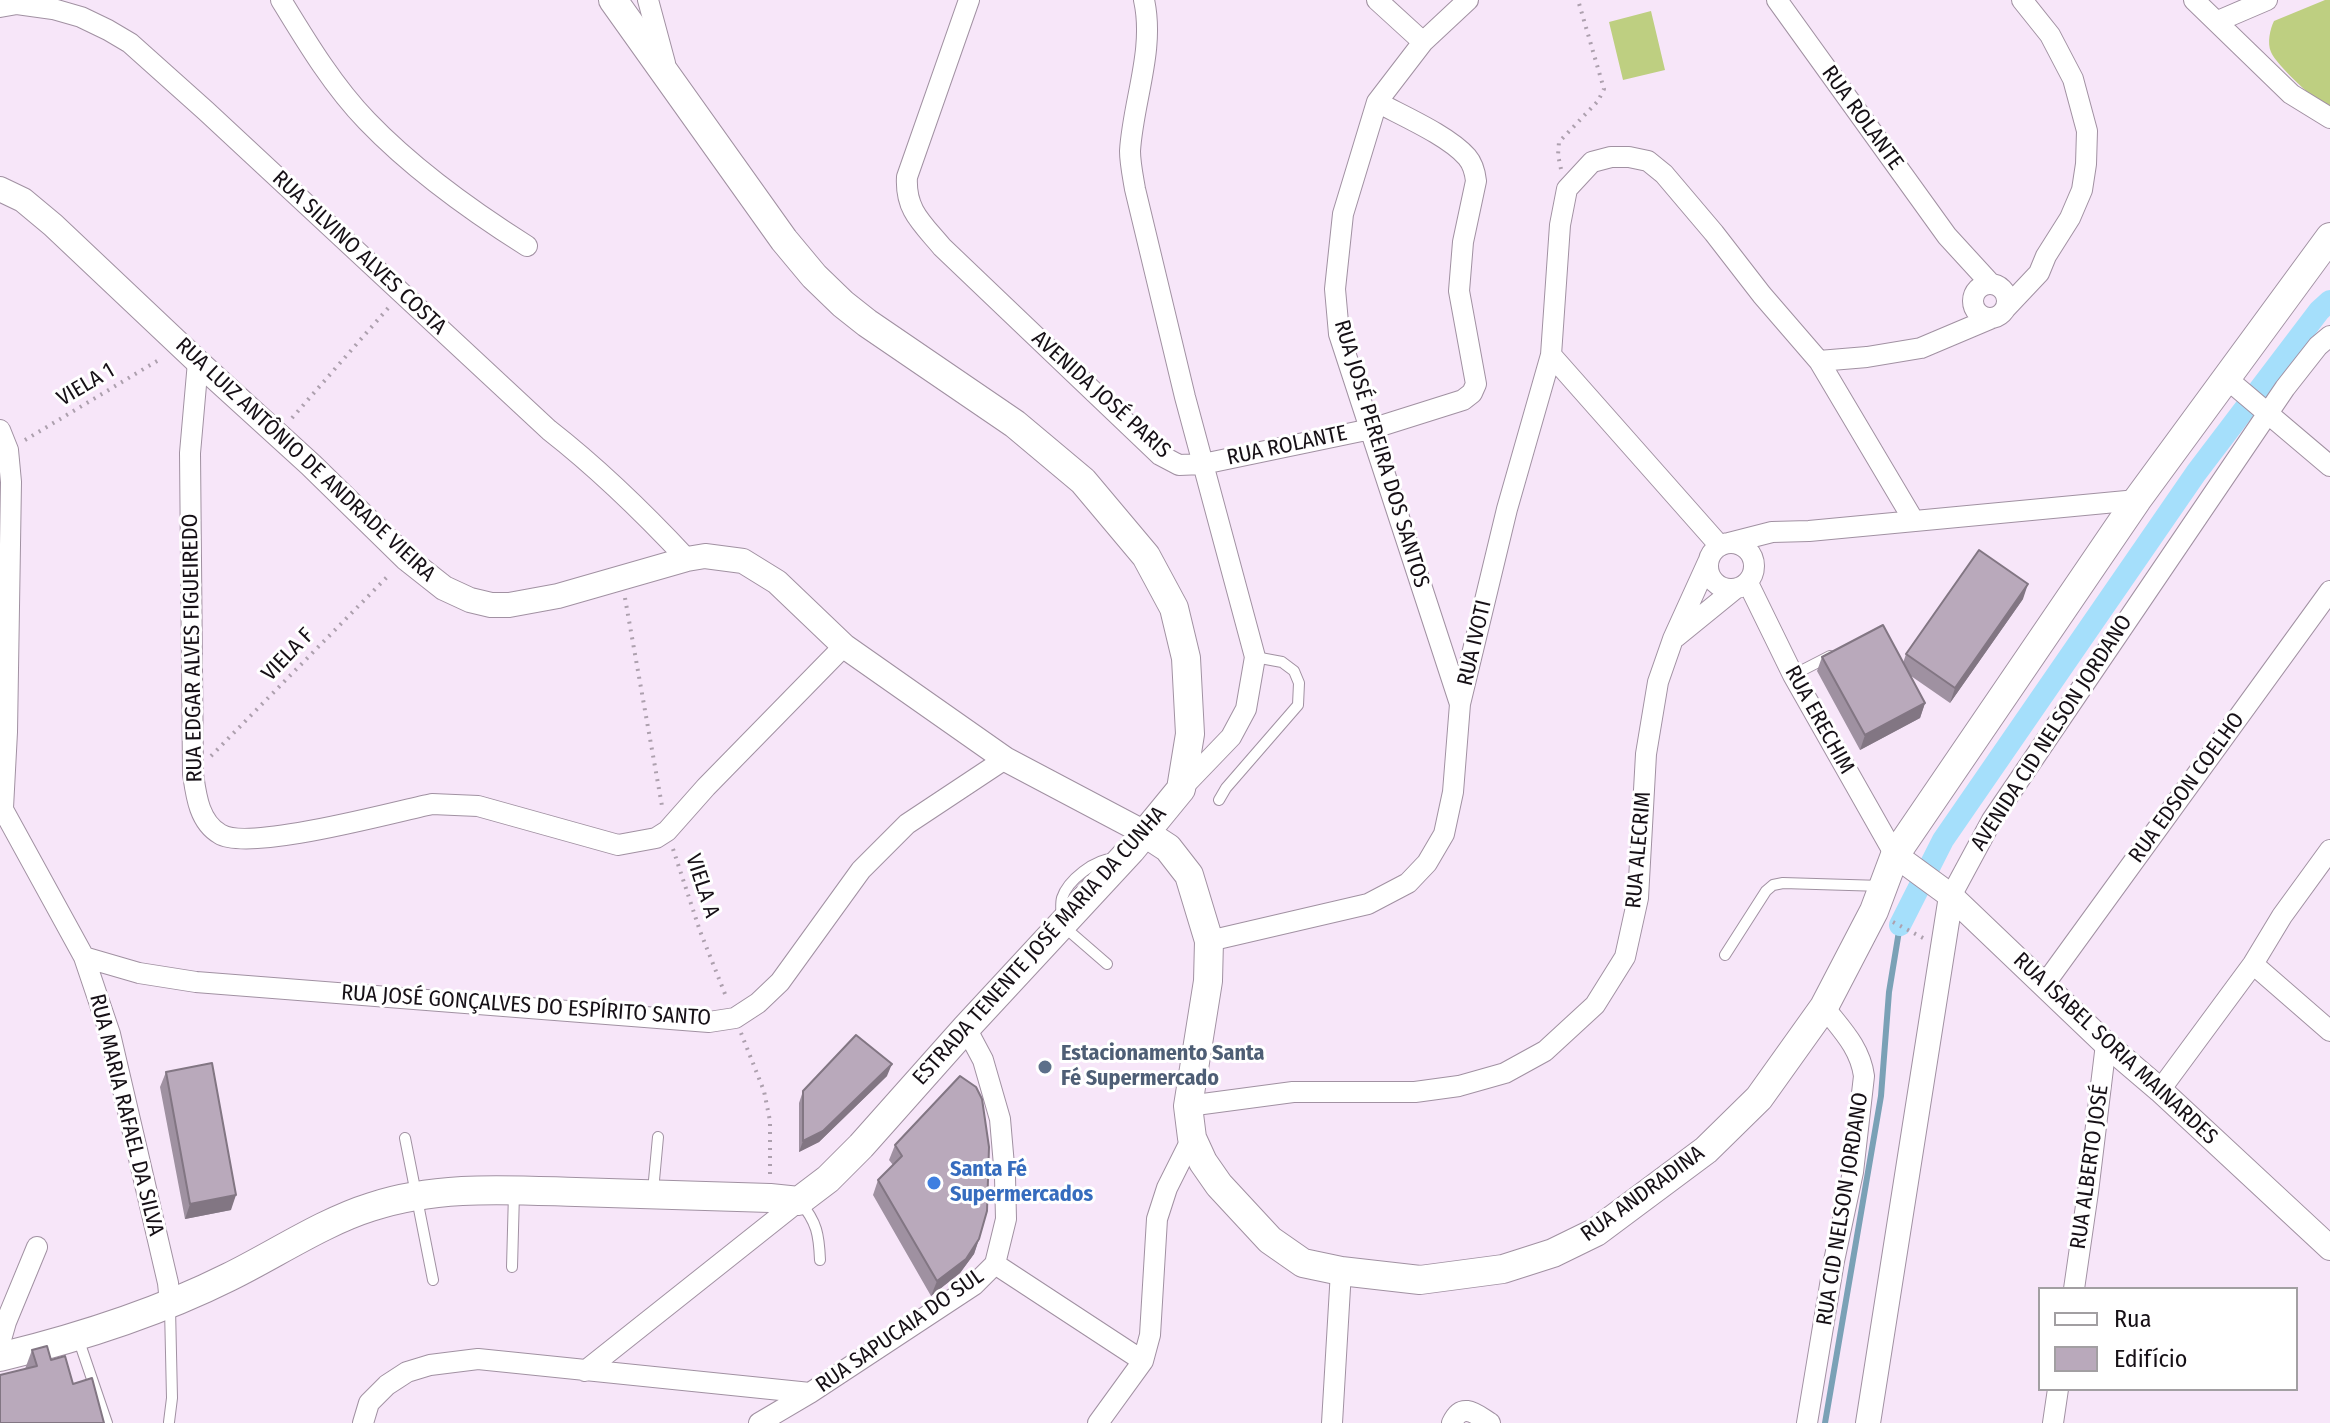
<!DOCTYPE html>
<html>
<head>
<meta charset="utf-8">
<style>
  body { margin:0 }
  #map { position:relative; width:2330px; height:1423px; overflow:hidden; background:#f7e6f9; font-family:"Fira Sans Condensed",sans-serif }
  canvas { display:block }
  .legend { position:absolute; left:2038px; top:1287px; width:260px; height:104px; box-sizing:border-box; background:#fff; border:2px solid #a29fa2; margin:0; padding:10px 14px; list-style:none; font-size:24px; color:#161016 }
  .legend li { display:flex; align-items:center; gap:16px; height:40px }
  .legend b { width:40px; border:2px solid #a29fa2 }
</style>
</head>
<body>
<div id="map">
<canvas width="2330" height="1423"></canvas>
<ul class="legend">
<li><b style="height:10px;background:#fff"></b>Rua</li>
<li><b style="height:22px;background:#b9a9bb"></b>Edifício</li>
</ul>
</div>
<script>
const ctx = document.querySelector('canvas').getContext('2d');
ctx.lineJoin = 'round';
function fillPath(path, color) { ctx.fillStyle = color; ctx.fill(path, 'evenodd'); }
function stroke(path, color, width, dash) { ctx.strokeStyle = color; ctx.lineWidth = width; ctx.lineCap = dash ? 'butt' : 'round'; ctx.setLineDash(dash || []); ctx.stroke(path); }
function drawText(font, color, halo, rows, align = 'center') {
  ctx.font = font + ' "Fira Sans Condensed",sans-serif'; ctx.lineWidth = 6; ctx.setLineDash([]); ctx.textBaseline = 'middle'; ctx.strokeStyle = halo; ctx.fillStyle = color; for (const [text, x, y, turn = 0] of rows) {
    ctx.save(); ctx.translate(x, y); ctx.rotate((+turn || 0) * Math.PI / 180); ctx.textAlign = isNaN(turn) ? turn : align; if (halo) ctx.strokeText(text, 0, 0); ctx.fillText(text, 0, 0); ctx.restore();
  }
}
fillPath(new Path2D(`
  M2325 0H2330V110C2318 103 2276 65 2271 52 2267 43 2270 29 2274 21Z
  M1651 11 1665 70 1623 80 1609 22Z`), '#becf81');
stroke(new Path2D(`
  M1825 1423 1881 1096 1889 992 1900 925`), '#7aa1b6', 6);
stroke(new Path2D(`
  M1900 925 1943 840 2196 473 2319 311 2330 301`), '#a5dffb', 22);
const service = new Path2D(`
  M1793 675 1830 656
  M1219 800 1226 788 1298 705 1299 683 1294 671 1282 662 1255 657
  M1725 955 1766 891 1773 885 1783 883 1882 886
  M1107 964 1062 925C1062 917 1060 905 1062 898 1068 880 1095 859 1113 859
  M405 1138 433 1280
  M653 1191 658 1137
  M800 1202C817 1222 819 1235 820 1260
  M512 1267 514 1193
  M78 1338 107 1423
  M169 1422 172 1398 170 1308`);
const minor = new Path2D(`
  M281 0C306 41 333 86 367 121 414 170 470 210 527 246
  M648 0 665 63
  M969 0 907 177C905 210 922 223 942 247L1160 455 1179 465 1203 464 1371 429 1463 400 1472 393 1476 384 1459 291 1463 242 1476 181C1475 172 1473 164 1467 157 1449 136 1403 116 1377 102
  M1144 0C1155 50 1133 101 1130 151 1130 163 1133 177 1135 189L1185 397 1255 657 1246 709 1231 737 1181 789
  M1377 0 1423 42
  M1777 0 1947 236 1991 284
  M2194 0 2291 94 2330 118
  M0 7 17 4 53 9 81 17 108 30 130 43 206 111 549 430C599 469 644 513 687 559
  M2218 21 2267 0
  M1973 301a17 17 0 1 1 34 0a17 17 0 1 1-34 0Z
  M2006 308 2039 273 2046 256 2070 218 2082 190 2086 164 2087 131 2073 79 2050 35 2022 0
  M1551 355 1720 546
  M1819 361 1867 357 1921 348 1992 318
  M198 362 190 453 193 774C196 795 199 822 220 834 248 852 394 812 432 804L478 806 618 845 656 838 667 831 706 787 844 646
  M2226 378 2330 466
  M0 430 8 450 11 482 7 732 3 808
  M1708 566a23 23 0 1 1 46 0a23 23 0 1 1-46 0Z
  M1729 543 1772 532 1809 531 2137 500
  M1748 583 1793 675 1895 855
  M1676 637 1735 589
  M1460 704 1339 334 1335 289 1343 214 1377 102 1423 42 1468 0
  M0 804 84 957 110 1034 168 1283 170 1303
  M1951 896 1992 820 2285 388 2318 346 2330 336
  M1209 941 1368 904 1408 883 1427 863 1444 834 1453 792 1460 704 1507 509 1551 355 1560 225 1567 189 1592 162 1611 157H1629L1648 161 1664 174 1714 233 1762 295 1819 361 1914 521
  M84 957 139 973 196 982 709 1022 735 1018 758 1003 780 982 861 870 907 824 1005 759
  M2253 964 2330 1031
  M2044 985 2330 591
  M2160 1090 2253 964 2282 916 2330 850
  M1188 1106 1293 1092H1415L1459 1086 1505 1073 1545 1051 1595 1005 1625 957 1638 898 1646 754 1658 682 1673 639 1708 562
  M995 1264 1143 1361
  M2074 1289 2088 1192 2106 1044
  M0 1343 6 1322 37 1247
  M585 1371 799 1201
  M363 1423 369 1403 387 1385 407 1372 430 1365 478 1359 810 1393
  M759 1423 810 1393 974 1285 995 1264 1006 1219 1005 1177 1000 1119 983 1060 966 1028
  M1098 1423 1143 1361 1150 1335 1157 1219 1167 1188 1192 1138
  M1332 1423 1341 1271
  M1452 1423C1462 1401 1476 1414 1490 1423
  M1807 1423 1834 1261 1853 1172 1864 1076C1860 1047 1841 1029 1824 1007
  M2053 1423 2058 1389`);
const tertiary = new Path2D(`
  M0 189 23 200 53 225 198 362 311 465 406 558 444 588 470 600 491 605H509L558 596 687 559 705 556 743 561 777 582 844 646 1005 759 1145 833
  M1895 855 1951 896 2106 1044 2160 1090 2330 1248
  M1868 1423 1951 896`);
const secondary = new Path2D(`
  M1145 833 1168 848 1189 875 1209 941 1208 981 1188 1106 1192 1138 1203 1162 1219 1185 1270 1240 1303 1263 1341 1271 1420 1280 1503 1269 1553 1253 1596 1232 1706 1150 1759 1098 1824 1007 1874 911 1895 855 2137 500 2330 237
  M0 1357C78 1338 157 1313 229 1277 274 1255 323 1222 371 1207 437 1185 507 1190 576 1192 641 1194 705 1196 770 1198L799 1201 828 1179 861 1146 966 1028 1131 850 1181 789 1190 734 1186 658 1174 608 1146 556 1083 481 1015 424 867 323 843 304 814 276 784 240 613 0`);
stroke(service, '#a191a2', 12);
stroke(minor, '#a191a2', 22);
stroke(tertiary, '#a191a2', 26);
stroke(secondary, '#a191a2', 30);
stroke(new Path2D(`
  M1561 169 1558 155 1559 142 1598 101 1604 89 1578 0
  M292 418 389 307
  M25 440 162 358
  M625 598 662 806
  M211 756 390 574
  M673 849 700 931 727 999
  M1893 922 1925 939
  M741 1033 764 1091 770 1121V1175`), '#ada0ae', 4, [2, 6]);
stroke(service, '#fff', 10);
stroke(minor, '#fff', 20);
stroke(tertiary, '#fff', 24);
stroke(secondary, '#fff', 28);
fillPath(new Path2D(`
  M2023 599 1950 703 1911 676 1925 703 1920 718 1860 750 1817 671 1822 657 1903 663 1906 654Z
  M166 1072 231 1210 185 1219 160 1087Z
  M887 1076 819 1142 799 1152V1103L803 1091Z
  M895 1145 979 1239 974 1254 960 1273 931 1296 873 1195 878 1180 893 1165 889 1160Z
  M32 1350 51 1360 73 1384 25 1369Z`), '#9f91a1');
fillPath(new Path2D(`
  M2028 584 2023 599 1950 703 1955 688Z
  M1925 703 1920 718 1860 750 1865 735Z
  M892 1064 887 1076 819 1142 799 1152 803 1141Z
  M236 1195 231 1210 185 1219 190 1204Z
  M979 1239 974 1254 960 1273 931 1296 937 1281Z`), '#827683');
const building = new Path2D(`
  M1979 550 2028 584 1955 688 1906 654Z
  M1883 625 1925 703 1865 735 1822 657Z
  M856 1035 892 1064 823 1131 803 1141V1091Z
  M212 1063 236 1195 190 1204 166 1072Z
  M960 1076 976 1087 982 1099 989 1147 987 1211 979 1239 966 1259 937 1281 878 1180 902 1156 895 1145Z
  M47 1346 51 1360 65 1356 73 1384 92 1378 104 1423H0V1375L37 1366 32 1350Z`);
fillPath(building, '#b9a9bb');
stroke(building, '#827683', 2);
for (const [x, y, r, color] of [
  [1045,1067,8,"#5c6f8a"],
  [934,1183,8,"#3f7fe0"]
]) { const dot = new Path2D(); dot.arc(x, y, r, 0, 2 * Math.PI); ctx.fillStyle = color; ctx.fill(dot); stroke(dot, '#fff', 3); }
drawText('22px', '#161016', '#fff', [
  ["RUA ROLANTE",1862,118,54],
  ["RUA SILVINO ALVES COSTA",359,253,43],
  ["VIELA 1",86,385,-31],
  ["AVENIDA JOSÉ PARIS",1101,395,42],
  ["RUA ROLANTE",1287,446,-12],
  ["RUA JOSÉ PEREIRA DOS SANTOS",1381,454,73],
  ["RUA LUIZ ANTÔNIO DE ANDRADE VIEIRA",305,460,43],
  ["RUA IVOTI",1475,643,-77],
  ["RUA EDGAR ALVES FIGUEIREDO",193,648,-91],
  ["VIELA F",288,655,-46],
  ["RUA ERECHIM",1819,720,61],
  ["AVENIDA CID NELSON JORDANO",2052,733,-57],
  ["RUA EDSON COELHO",2187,788,-54],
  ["RUA ALECRIM",1639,850,-85],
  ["VIELA A",702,886,72],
  ["ESTRADA TENENTE JOSÉ MARIA DA CUNHA",1040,946,-48],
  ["RUA JOSÉ GONÇALVES DO ESPÍRITO SANTO",526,1006,4],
  ["RUA ISABEL SORIA MAINARDES",2115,1049,43],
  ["RUA MARIA RAFAEL DA SILVA",126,1115,76],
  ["RUA ALBERTO JOSÉ",2090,1167,-82],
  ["RUA ANDRADINA",1643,1194,-36],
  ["RUA CID NELSON JORDANO",1843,1209,-81],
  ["RUA SAPUCAIA DO SUL",900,1331,-35]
]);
drawText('bold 22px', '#4e5e75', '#fff', [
  ["Estacionamento Santa",1061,1054],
  ["Fé Supermercado",1061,1079]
], 'left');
drawText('bold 22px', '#366cbe', '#fff', [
  ["Santa Fé",950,1170],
  ["Supermercados",950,1195]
], 'left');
</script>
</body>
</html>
